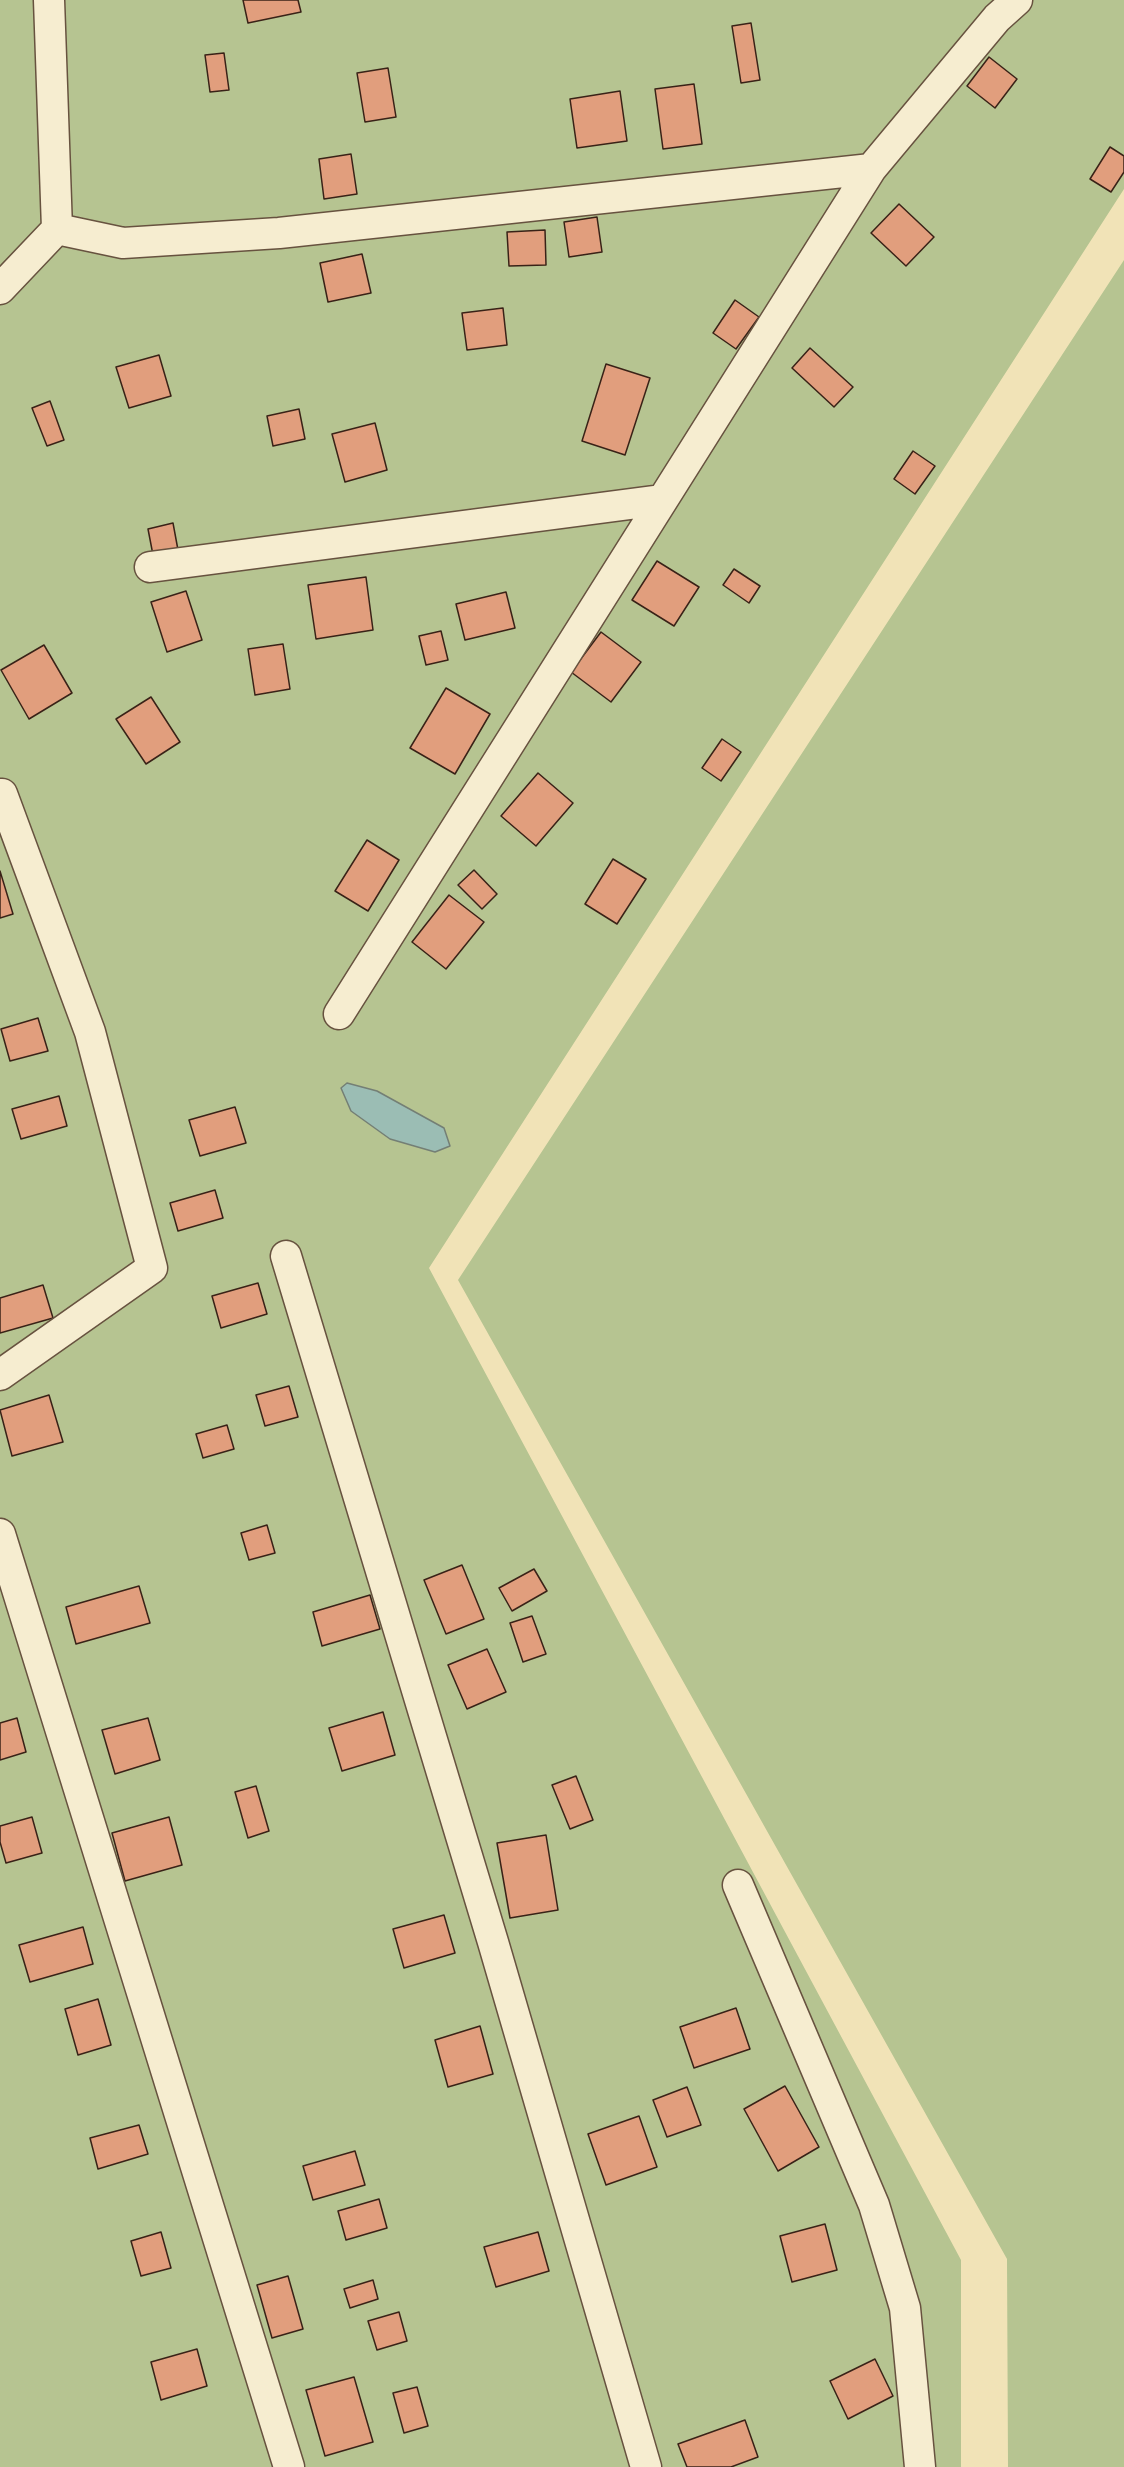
<!DOCTYPE html>
<html>
<head>
<meta charset="utf-8">
<style>
  body { margin:0 }
  canvas { display:block; background:#f1e3b7 }
</style>
</head>
<body>
<canvas width="1124" height="2467"></canvas>
<script>
const ctx = document.querySelector('canvas').getContext('2d');
ctx.lineJoin = 'round';
function fillPath(path, color) { ctx.fillStyle = color; ctx.fill(path, 'evenodd'); }
function stroke(path, color, width, dash) { ctx.strokeStyle = color; ctx.lineWidth = width; ctx.lineCap = dash ? 'butt' : 'round'; ctx.setLineDash(dash || []); ctx.stroke(path); }
fillPath(new Path2D(`
  M0 0H1124V189L429 1268 961 2260V2467H0Z
  M1124 260V2467H1008L1007 2259 458 1280Z`), '#b6c491');
const water = new Path2D(`
  M347 1083 377 1091 444 1128 450 1146 435 1152 390 1139 351 1111 341 1088Z`);
fillPath(water, '#9bbdb4');
stroke(water, '#747f75', 1.5);
const building = new Path2D(`
  M243 0H298L301 12 248 23Z
  M751 23 760 80 741 83 732 26Z
  M224 53 229 90 210 92 205 55Z
  M989 57 1017 79 995 108 967 86Z
  M388 68 396 117 365 122 357 73Z
  M694 84 702 144 663 149 655 89Z
  M620 91 627 141 577 148 570 99Z
  M1110 147 1124 156V172L1111 192 1090 179Z
  M351 154 357 194 324 199 319 159Z
  M899 204 934 237 906 266 871 233Z
  M597 217 602 252 569 257 564 222Z
  M545 230 546 265 509 266 507 232Z
  M362 254 371 293 328 302 320 263Z
  M735 300 759 317 736 349 713 333Z
  M503 308 507 345 467 350 462 313Z
  M810 348 853 387 834 407 792 368Z
  M159 355 171 396 129 408 116 367Z
  M606 364 650 378 625 455 582 441Z
  M50 401 64 440 47 446 32 408Z
  M299 409 305 439 273 446 267 416Z
  M375 423 387 470 345 482 332 434Z
  M913 451 935 466 915 494 894 479Z
  M173 523 178 550 153 555 148 529Z
  M657 561 699 587 674 626 632 600Z
  M734 569 760 586 749 603 723 585Z
  M366 577 373 630 316 639 308 585Z
  M186 591 202 640 167 652 151 602Z
  M506 592 515 628 465 640 456 604Z
  M441 631 448 660 426 665 419 636Z
  M601 632 641 662 611 702 571 672Z
  M283 644 290 689 255 695 248 649Z
  M44 645 72 693 29 719 1 670Z
  M446 688 490 714 455 774 410 748Z
  M151 697 180 742 146 764 116 719Z
  M722 739 741 752 721 781 702 768Z
  M538 773 573 803 536 846 501 816Z
  M367 840 399 860 368 911 335 891Z
  M613 859 646 879 617 924 585 904Z
  M474 870 497 894 482 909 458 885Z
  M0 871 13 914 0 918Z
  M449 895 484 922 446 969 412 942Z
  M38 1018 48 1051 10 1061 1 1029Z
  M59 1096 67 1126 21 1139 12 1109Z
  M235 1107 246 1143 200 1156 189 1120Z
  M215 1190 223 1218 178 1231 170 1203Z
  M258 1283 267 1314 221 1328 212 1296Z
  M43 1285 53 1318 0 1333V1298Z
  M289 1386 298 1417 265 1426 256 1395Z
  M49 1395 63 1442 12 1456 0 1410Z
  M227 1425 234 1449 203 1458 196 1434Z
  M267 1525 275 1553 249 1560 241 1533Z
  M462 1565 484 1619 446 1634 424 1580Z
  M534 1569 547 1591 512 1611 499 1588Z
  M139 1586 150 1623 76 1644 66 1607Z
  M370 1595 380 1629 322 1646 313 1612Z
  M532 1616 546 1654 523 1662 510 1623Z
  M487 1649 506 1692 467 1709 448 1665Z
  M383 1712 395 1755 342 1771 329 1728Z
  M17 1718 26 1752 0 1760V1723Z
  M148 1718 160 1760 115 1774 102 1730Z
  M576 1776 593 1820 570 1829 552 1785Z
  M256 1786 269 1831 248 1838 235 1792Z
  M32 1817 42 1853 6 1863 0 1842V1826Z
  M169 1817 182 1865 125 1881 112 1833Z
  M546 1835 558 1910 510 1918 497 1843Z
  M444 1915 455 1953 404 1968 393 1929Z
  M83 1927 93 1964 30 1982 19 1945Z
  M98 1999 111 2045 78 2055 65 2009Z
  M736 2008 750 2049 694 2068 680 2027Z
  M480 2026 493 2074 448 2087 435 2040Z
  M785 2086 819 2147 778 2171 744 2109Z
  M687 2087 701 2125 667 2137 653 2100Z
  M639 2116 657 2167 606 2185 588 2134Z
  M139 2125 148 2154 98 2169 90 2138Z
  M355 2151 365 2185 313 2200 303 2166Z
  M379 2199 387 2228 346 2240 338 2211Z
  M825 2224 837 2270 792 2282 780 2236Z
  M161 2232 171 2268 141 2276 131 2241Z
  M538 2232 549 2271 496 2287 484 2247Z
  M288 2276 303 2329 272 2338 257 2285Z
  M373 2280 378 2299 350 2308 344 2289Z
  M399 2312 407 2341 377 2350 368 2321Z
  M197 2349 207 2386 161 2400 151 2362Z
  M875 2359 893 2396 848 2419 830 2381Z
  M354 2377 373 2442 325 2456 306 2390Z
  M417 2387 428 2426 404 2433 393 2393Z
  M745 2420 758 2457 731 2467H687L678 2444Z`);
fillPath(building, '#e19e7d');
stroke(building, '#392217', 1.5);
const street = new Path2D(`
  M49 0 57 229
  M0 289 57 229 123 243 279 233 871 169 997 18 1017 0
  M150 567 661 500
  M339 1014 871 169
  M286 1256 493 1942 646 2467
  M0 1375 152 1268 90 1032 2 794
  M0 1534 289 2467
  M738 1885 874 2205 905 2308 920 2467`);
stroke(street, '#67523f', 33);
stroke(street, '#f6edd0', 30);
</script>
</body>
</html>
